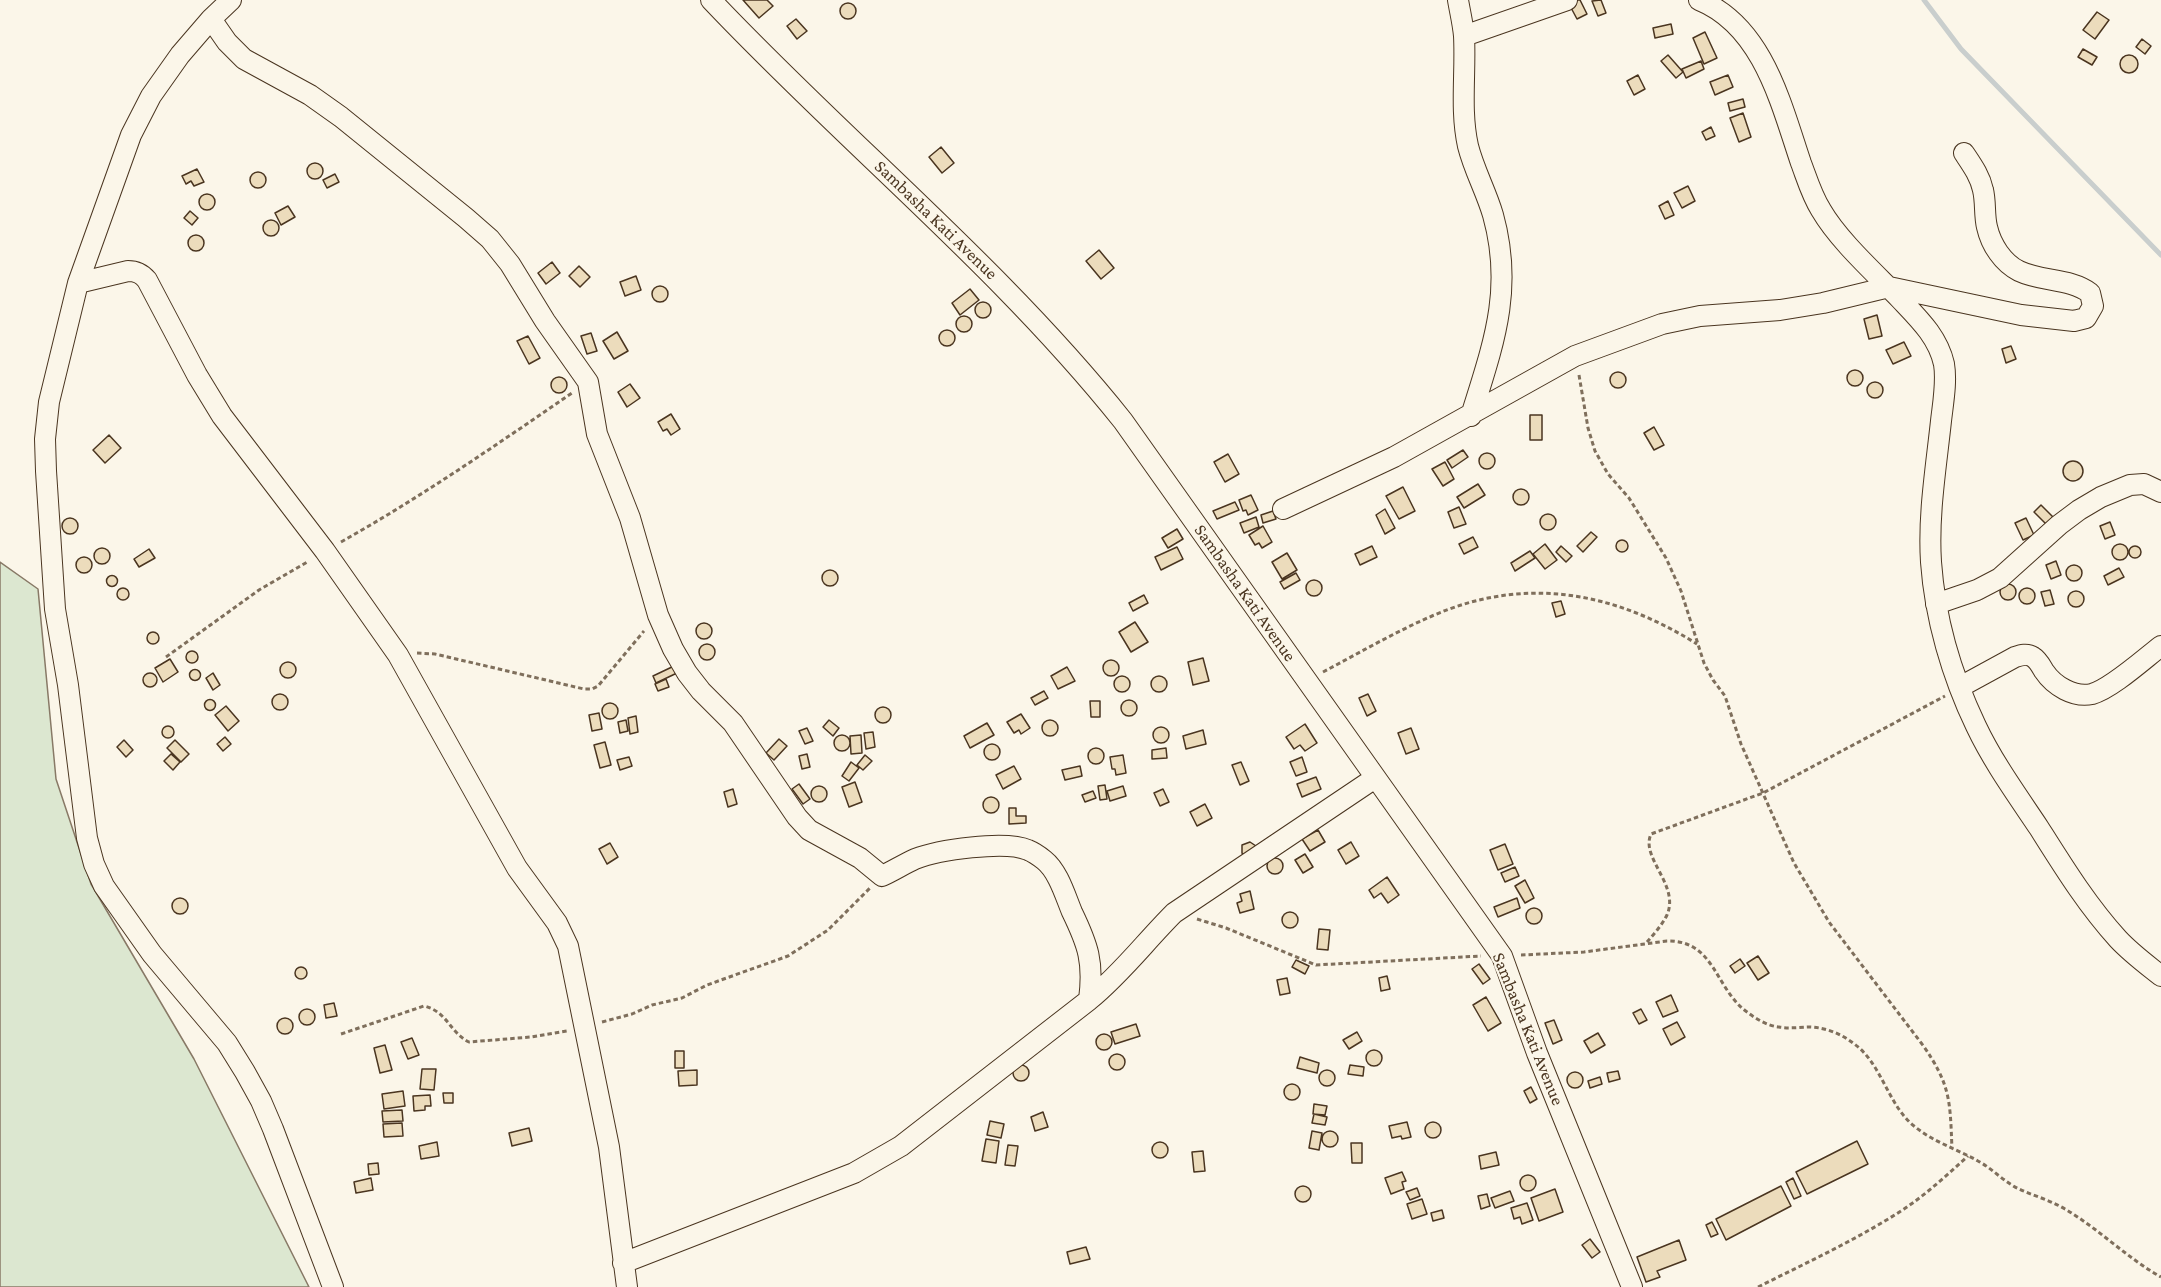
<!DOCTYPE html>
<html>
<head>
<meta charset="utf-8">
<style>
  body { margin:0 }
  canvas { display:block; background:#fbf6e9 }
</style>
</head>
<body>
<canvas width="2161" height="1287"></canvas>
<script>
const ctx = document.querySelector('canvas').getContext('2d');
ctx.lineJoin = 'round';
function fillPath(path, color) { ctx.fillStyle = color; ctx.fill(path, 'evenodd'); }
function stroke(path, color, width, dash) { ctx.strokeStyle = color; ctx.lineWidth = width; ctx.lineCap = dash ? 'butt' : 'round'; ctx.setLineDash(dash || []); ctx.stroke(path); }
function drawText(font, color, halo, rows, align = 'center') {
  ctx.font = font + ' "Crimson Pro",serif'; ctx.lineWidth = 4.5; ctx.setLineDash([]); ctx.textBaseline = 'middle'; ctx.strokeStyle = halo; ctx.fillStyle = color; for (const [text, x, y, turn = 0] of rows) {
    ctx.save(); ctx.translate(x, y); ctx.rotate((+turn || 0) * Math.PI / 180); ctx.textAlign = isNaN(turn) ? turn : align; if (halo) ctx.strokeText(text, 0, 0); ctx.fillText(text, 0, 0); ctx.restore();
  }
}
const green = new Path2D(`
  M0 562 38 589 56 779 91 884 194 1059 309 1287H0Z`);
fillPath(green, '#dce7d0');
stroke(green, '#887966', 1.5);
stroke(new Path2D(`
  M1924 0 1961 49 2161 255`), '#c9cecd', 5);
const building = new Path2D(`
  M743 0H767L773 6 759 18Z
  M1578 0H1580L1587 14 1577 19 1569 4Z
  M1601 0 1606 13 1598 16 1592 1Z
  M840 11a8 8 0 1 1 16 0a8 8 0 1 1-16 0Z
  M2097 12 2109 20 2095 39 2083 30Z
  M796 19 807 31 797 39 787 26Z
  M1671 24 1673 34 1655 38 1653 28Z
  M1705 32 1717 58 1704 64 1693 38Z
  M2142 39 2151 46 2145 54 2136 47Z
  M2083 49 2097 57 2092 65 2078 57Z
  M2120 64a9 9 0 1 1 18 0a9 9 0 1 1-18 0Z
  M1668 55 1683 72 1676 78 1661 61Z
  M1701 61 1704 69 1686 78 1682 69Z
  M1638 75 1645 89 1634 95 1627 81Z
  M1728 75 1733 87 1715 95 1710 82Z
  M1743 99 1745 107 1730 111 1728 103Z
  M1743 113 1751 137 1739 142 1730 118Z
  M1711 127 1715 136 1706 140 1702 132Z
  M941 147 954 163 942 173 929 157Z
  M307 171a8 8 0 1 1 16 0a8 8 0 1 1-16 0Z
  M197 169 204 182 194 186 191 181 186 184 182 176Z
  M250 180a8 8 0 1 1 16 0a8 8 0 1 1-16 0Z
  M335 174 339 182 327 188 323 180Z
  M1688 186 1695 201 1682 208 1674 193Z
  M199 202a8 8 0 1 1 16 0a8 8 0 1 1-16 0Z
  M1668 201 1674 215 1665 219 1659 206Z
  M288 206 295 217 281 225 275 213Z
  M190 211 198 218 192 225 184 218Z
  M263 228a8 8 0 1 1 16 0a8 8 0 1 1-16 0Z
  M188 243a8 8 0 1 1 16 0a8 8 0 1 1-16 0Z
  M1099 250 1114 268 1101 279 1086 261Z
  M552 262 560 273 546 284 538 273Z
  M579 266 590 277 580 287 569 276Z
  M636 276 641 290 625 296 620 282Z
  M652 294a8 8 0 1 1 16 0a8 8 0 1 1-16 0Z
  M970 289 979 300 960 315 952 303Z
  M975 310a8 8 0 1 1 16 0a8 8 0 1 1-16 0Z
  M1877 315 1882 336 1869 339 1864 319Z
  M956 324a8 8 0 1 1 16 0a8 8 0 1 1-16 0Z
  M939 338a8 8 0 1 1 16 0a8 8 0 1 1-16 0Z
  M617 332 628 351 614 359 603 341Z
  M591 333 597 351 587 354 581 336Z
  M528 336 540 358 529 364 517 341Z
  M1904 342 1911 356 1893 364 1886 350Z
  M2011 346 2016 359 2006 363 2002 349Z
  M1847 378a8 8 0 1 1 16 0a8 8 0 1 1-16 0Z
  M1610 380a8 8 0 1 1 16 0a8 8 0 1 1-16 0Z
  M551 385a8 8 0 1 1 16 0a8 8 0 1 1-16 0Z
  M1867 390a8 8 0 1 1 16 0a8 8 0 1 1-16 0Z
  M630 384 640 398 627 407 618 392Z
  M671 414 680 429 671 435 667 429 663 431 658 422Z
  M1530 415H1542V440H1530Z
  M1654 427 1664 445 1654 450 1644 433Z
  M109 435 121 448 105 463 93 450Z
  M1463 450 1468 457 1452 468 1447 460Z
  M1479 461a8 8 0 1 1 16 0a8 8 0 1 1-16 0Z
  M1228 454 1239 474 1225 482 1214 462Z
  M2063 471a10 10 0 1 1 20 0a10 10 0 1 1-20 0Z
  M1445 462 1454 479 1443 486 1432 469Z
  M1478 484 1485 495 1464 508 1457 497Z
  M1403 487 1415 511 1399 519 1386 496Z
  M1513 497a8 8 0 1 1 16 0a8 8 0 1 1-16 0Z
  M1251 495 1258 510 1248 515 1246 510 1243 511 1239 500Z
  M1235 502 1239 510 1217 519 1213 511Z
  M2041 505 2056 520 2049 527 2034 512Z
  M1459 507 1466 524 1454 528 1448 512Z
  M1385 509 1395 528 1385 534 1376 515Z
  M1273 511 1276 519 1263 523 1261 515Z
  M1540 522a8 8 0 1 1 16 0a8 8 0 1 1-16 0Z
  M1256 517 1259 527 1244 533 1240 523Z
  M2026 518 2034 535 2023 540 2015 523Z
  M62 526a8 8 0 1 1 16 0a8 8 0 1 1-16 0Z
  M2110 522 2115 535 2105 539 2100 526Z
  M1263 526 1272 542 1262 548 1259 543 1255 545 1249 535Z
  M1177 529 1183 539 1168 548 1162 538Z
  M1591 532 1597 537 1583 552 1577 546Z
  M1473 537 1478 547 1464 554 1459 544Z
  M1616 546a6 6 0 1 1 12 0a6 6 0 1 1-12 0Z
  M1545 544 1557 560 1545 569 1533 554Z
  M2112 552a8 8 0 1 1 16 0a8 8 0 1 1-16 0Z
  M2129 552a6 6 0 1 1 12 0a6 6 0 1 1-12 0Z
  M1372 546 1377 557 1360 565 1355 554Z
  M1561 546 1572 556 1566 562 1556 552Z
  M1177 547 1183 559 1161 570 1155 557Z
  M94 556a8 8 0 1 1 16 0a8 8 0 1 1-16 0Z
  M149 549 155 558 139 567 134 559Z
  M1530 551 1535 558 1515 571 1511 563Z
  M1287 553 1297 570 1282 579 1272 562Z
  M76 565a8 8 0 1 1 16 0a8 8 0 1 1-16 0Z
  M2056 561 2061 575 2051 579 2046 565Z
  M2066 573a8 8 0 1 1 16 0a8 8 0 1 1-16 0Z
  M2119 568 2124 577 2108 585 2104 576Z
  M822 578a8 8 0 1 1 16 0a8 8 0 1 1-16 0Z
  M1296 573 1300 580 1284 589 1280 582Z
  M106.5 581a5.5 5.5 0 1 1 11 0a5.5 5.5 0 1 1-11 0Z
  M1306 588a8 8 0 1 1 16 0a8 8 0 1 1-16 0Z
  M2000 592a8 8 0 1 1 16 0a8 8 0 1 1-16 0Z
  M2019 596a8 8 0 1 1 16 0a8 8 0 1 1-16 0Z
  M117 594a6 6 0 1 1 12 0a6 6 0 1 1-12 0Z
  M2050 590 2054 604 2045 606 2041 592Z
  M2068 599a8 8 0 1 1 16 0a8 8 0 1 1-16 0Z
  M1144 595 1148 603 1133 611 1129 603Z
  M1561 601 1565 614 1556 617 1552 603Z
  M1135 622 1148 642 1131 652 1119 632Z
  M696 631a8 8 0 1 1 16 0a8 8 0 1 1-16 0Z
  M147 638a6 6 0 1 1 12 0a6 6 0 1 1-12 0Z
  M699 652a8 8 0 1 1 16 0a8 8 0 1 1-16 0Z
  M186 657a6 6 0 1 1 12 0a6 6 0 1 1-12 0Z
  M1203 658 1209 681 1193 685 1188 662Z
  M170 659 178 672 163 682 155 668Z
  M1103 668a8 8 0 1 1 16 0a8 8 0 1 1-16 0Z
  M280 670a8 8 0 1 1 16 0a8 8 0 1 1-16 0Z
  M674 666 677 673 656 683 653 676Z
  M1067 667 1075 681 1058 689 1051 676Z
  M189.5 675a5.5 5.5 0 1 1 11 0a5.5 5.5 0 1 1-11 0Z
  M213 673 220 685 213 690 206 678Z
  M143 680a7 7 0 1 1 14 0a7 7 0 1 1-14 0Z
  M1151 684a8 8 0 1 1 16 0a8 8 0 1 1-16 0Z
  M1114 684a8 8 0 1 1 16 0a8 8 0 1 1-16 0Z
  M666 679 669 687 658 691 655 684Z
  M1044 691 1048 698 1035 705 1031 698Z
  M1368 694 1376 711 1367 716 1359 698Z
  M272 702a8 8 0 1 1 16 0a8 8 0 1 1-16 0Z
  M204.5 705a5.5 5.5 0 1 1 11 0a5.5 5.5 0 1 1-11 0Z
  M1121 708a8 8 0 1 1 16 0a8 8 0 1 1-16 0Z
  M1090 701H1100V717H1091Z
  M602 711a8 8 0 1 1 16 0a8 8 0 1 1-16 0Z
  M226 706 239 721 228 731 215 715Z
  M875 715a8 8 0 1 1 16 0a8 8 0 1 1-16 0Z
  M599 713 602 729 592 731 589 715Z
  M1021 714 1030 728 1021 734 1019 730 1014 733 1007 722Z
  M636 716 638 732 630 734 628 718Z
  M626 720 628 731 620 733 618 722Z
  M829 720 839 728 833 736 823 727Z
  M1042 728a8 8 0 1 1 16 0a8 8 0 1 1-16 0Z
  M987 723 994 735 970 748 964 736Z
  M1305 724 1317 743 1305 751 1300 745 1294 749 1286 737Z
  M162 732a6 6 0 1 1 12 0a6 6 0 1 1-12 0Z
  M1153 735a8 8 0 1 1 16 0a8 8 0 1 1-16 0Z
  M807 728 813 741 805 744 799 731Z
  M1411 728 1419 749 1406 754 1398 733Z
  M1203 730 1206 744 1186 749 1183 736Z
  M873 732 875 747 866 749 864 733Z
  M861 735 862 753 851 754 850 736Z
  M834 743a8 8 0 1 1 16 0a8 8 0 1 1-16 0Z
  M225 737 231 744 223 751 217 744Z
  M779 739 787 746 774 760 766 753Z
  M124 740 133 750 126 757 117 747Z
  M175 740 189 754 181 762 167 748Z
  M605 742 611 765 600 768 594 745Z
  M984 752a8 8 0 1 1 16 0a8 8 0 1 1-16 0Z
  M1166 748 1167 758 1152 759V750Z
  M1088 756a8 8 0 1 1 16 0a8 8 0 1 1-16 0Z
  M171 754 180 762 173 770 164 761Z
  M807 754 810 767 802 769 799 756Z
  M865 755 872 761 863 770 857 765Z
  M1123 755 1126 773 1116 775 1115 769H1112L1110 757Z
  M629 757 632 766 620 770 617 760Z
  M1302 757 1307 772 1296 776 1290 762Z
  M851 762 859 768 849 781 842 776Z
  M1241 762 1249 781 1240 785 1232 765Z
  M1014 766 1021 779 1003 789 996 775Z
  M1080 766 1082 776 1065 780 1062 770Z
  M1316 777 1321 789 1302 797 1297 784Z
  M855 782 862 802 849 807 842 787Z
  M799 784 810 799 803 804 792 789Z
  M1105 785 1107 799 1100 800 1098 786Z
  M811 794a8 8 0 1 1 16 0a8 8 0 1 1-16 0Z
  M1123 786 1126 796 1110 801 1107 791Z
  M733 789 737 804 728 807 724 792Z
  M1163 789 1169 802 1160 806 1154 793Z
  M1093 791 1096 798 1085 802 1082 795Z
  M983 805a8 8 0 1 1 16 0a8 8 0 1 1-16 0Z
  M1205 804 1212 818 1197 826 1190 812Z
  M1009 808H1016V816H1026V823L1009 824Z
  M1318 830 1325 842 1310 851 1302 839Z
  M1250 842 1256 846 1244 856 1242 853V845Z
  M1351 842 1359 856 1346 864 1338 850Z
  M610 843 618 857 607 864 599 849Z
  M1505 844 1513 864 1498 870 1490 850Z
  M1305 854 1313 867 1303 873 1295 860Z
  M1267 866a8 8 0 1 1 16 0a8 8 0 1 1-16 0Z
  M1515 867 1519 876 1505 882 1501 873Z
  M1387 877 1399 895 1388 903 1381 893 1374 898 1369 890Z
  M1525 880 1534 898 1525 903 1515 886Z
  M1250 891 1254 909 1240 913 1237 903 1242 901 1240 894Z
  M1517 898 1520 908 1498 917 1494 907Z
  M172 906a8 8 0 1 1 16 0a8 8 0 1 1-16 0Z
  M1526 916a8 8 0 1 1 16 0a8 8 0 1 1-16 0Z
  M1282 920a8 8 0 1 1 16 0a8 8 0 1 1-16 0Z
  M1319 929 1330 930 1328 950 1317 949Z
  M1758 956 1769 973 1758 980 1747 963Z
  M1740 959 1745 966 1735 973 1730 966Z
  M1296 960 1309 966 1305 974 1292 967Z
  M1479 964 1490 979 1483 984 1472 969Z
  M295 973a6 6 0 1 1 12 0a6 6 0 1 1-12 0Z
  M1387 976 1390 989 1381 991 1379 978Z
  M1287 978 1290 993 1280 995 1277 980Z
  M1671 995 1678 1011 1663 1017 1656 1002Z
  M1486 997 1501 1023 1488 1031 1473 1005Z
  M334 1003 337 1016 326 1018 324 1005Z
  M1641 1009 1647 1020 1639 1024 1633 1013Z
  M299 1017a8 8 0 1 1 16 0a8 8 0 1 1-16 0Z
  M277 1026a8 8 0 1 1 16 0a8 8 0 1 1-16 0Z
  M1554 1020 1562 1040 1553 1044 1545 1023Z
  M1677 1022 1685 1037 1671 1045 1663 1029Z
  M1136 1024 1140 1036 1115 1044 1111 1032Z
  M1357 1032 1362 1041 1349 1049 1343 1040Z
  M1598 1033 1605 1045 1591 1053 1584 1041Z
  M1096 1042a8 8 0 1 1 16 0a8 8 0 1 1-16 0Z
  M412 1038 419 1055 408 1059 401 1042Z
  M385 1045 392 1070 380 1073 374 1048Z
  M1366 1058a8 8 0 1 1 16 0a8 8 0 1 1-16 0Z
  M675 1051H684V1068H675Z
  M1109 1062a8 8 0 1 1 16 0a8 8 0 1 1-16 0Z
  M1300 1057 1319 1063 1317 1073 1297 1068Z
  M1350 1065 1364 1067 1363 1076 1348 1074Z
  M1013 1073a8 8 0 1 1 16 0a8 8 0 1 1-16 0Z
  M422 1069H436L434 1090 420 1089Z
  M697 1070V1085L679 1086 678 1071Z
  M1319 1078a8 8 0 1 1 16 0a8 8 0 1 1-16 0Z
  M1618 1071 1620 1079 1609 1082 1607 1073Z
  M1567 1080a8 8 0 1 1 16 0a8 8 0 1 1-16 0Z
  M1600 1077 1602 1084 1590 1088 1588 1081Z
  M1284 1092a8 8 0 1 1 16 0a8 8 0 1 1-16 0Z
  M1531 1087 1537 1099 1530 1103 1524 1091Z
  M403 1091 405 1106 384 1109 382 1094Z
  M443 1093H453V1103H444Z
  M430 1095 431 1106H425V1110L414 1111 413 1096Z
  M1314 1104 1327 1106 1325 1115 1313 1114Z
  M402 1110 403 1121 383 1122 382 1111Z
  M1043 1112 1048 1127 1035 1131 1031 1117Z
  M1314 1114 1327 1117 1325 1125 1312 1123Z
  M990 1121 1004 1124 1001 1138 987 1135Z
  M1407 1122 1411 1137 1402 1139 1401 1136 1392 1138 1389 1126Z
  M1425 1130a8 8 0 1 1 16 0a8 8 0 1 1-16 0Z
  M402 1123 403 1136 384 1137 383 1124Z
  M529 1128 532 1141 512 1146 509 1133Z
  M1312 1131 1322 1133 1319 1150 1309 1148Z
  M1322 1139a8 8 0 1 1 16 0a8 8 0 1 1-16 0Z
  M986 1139 999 1141 996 1163 982 1161Z
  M1857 1141 1868 1164 1807 1194 1796 1172Z
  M437 1142 439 1156 421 1159 419 1146Z
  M1152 1150a8 8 0 1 1 16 0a8 8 0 1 1-16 0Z
  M1351 1143H1362V1163H1352Z
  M1008 1145 1018 1146 1015 1166 1005 1165Z
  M1203 1151 1205 1171 1194 1172 1192 1152Z
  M1496 1152 1499 1165 1481 1169 1479 1156Z
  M378 1163 379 1174 369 1175 368 1164Z
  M1402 1172 1406 1181 1402 1182 1404 1189 1391 1194 1385 1178Z
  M1520 1183a8 8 0 1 1 16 0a8 8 0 1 1-16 0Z
  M371 1178 373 1190 356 1193 354 1182Z
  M1793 1178 1801 1196 1794 1199 1786 1182Z
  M1781 1186 1791 1206 1726 1240 1716 1219Z
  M1295 1194a8 8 0 1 1 16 0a8 8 0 1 1-16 0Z
  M1417 1188 1420 1196 1410 1200 1406 1192Z
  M1555 1189 1563 1212 1539 1221 1531 1198Z
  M1510 1191 1514 1201 1495 1208 1491 1198Z
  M1487 1194 1490 1206 1481 1209 1478 1196Z
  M1422 1199 1427 1214 1412 1219 1407 1204Z
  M1527 1203 1533 1220 1522 1224 1520 1217 1514 1219 1511 1208Z
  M1442 1210 1444 1218 1433 1221 1431 1213Z
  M1712 1222 1718 1234 1711 1237 1706 1225Z
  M1590 1239 1600 1252 1592 1258 1582 1245Z
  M1679 1240 1686 1260 1657 1271 1660 1277 1646 1282 1637 1257Z
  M1086 1247 1090 1259 1070 1264 1067 1252Z`);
fillPath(building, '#ecdcbc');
stroke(building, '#4a3520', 1.5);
const minor = new Path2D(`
  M231 0 211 19 180 55 151 96 131 135 78 283 49 402 45 439 46 471 55 609 68 685 87 838 94 864 104 886 152 954 227 1043 245 1072 261 1101 273 1129 333 1287
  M711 0C846 143 1000 267 1123 421L1502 956 1537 1053 1632 1287
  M1458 0C1460 12 1463 24 1464 36 1466 73 1460 110 1468 146 1474 170 1486 191 1493 215 1514 290 1493 345 1471 416
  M1699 0C1763 26 1781 104 1801 163 1807 179 1812 196 1821 210 1839 241 1875 273 1900 299 1919 319 1938 337 1944 364 1947 382 1943 403 1941 421 1936 468 1928 515 1931 562 1935 618 1952 676 1976 726 1993 762 2017 795 2039 828 2063 866 2087 905 2118 939 2131 953 2146 964 2161 976
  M211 19 227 42 244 59 310 95 341 117 466 218 490 239 510 264 545 321 588 382 597 434 630 518 658 615 673 649 687 673 701 691 733 723 797 817 809 830 860 858 882 876C893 871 904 864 915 859 938 850 1005 840 1028 850 1033 852 1039 856 1044 860 1058 871 1065 895 1072 912 1088 945 1094 962 1089 1000L901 1146 854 1173 623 1263
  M1464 36 1567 0
  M78 283 128 271C137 271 142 274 147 280L197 375 222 416 325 551 398 655 517 868 557 923 568 946 609 1147 627 1287
  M1283 509 1394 457 1575 356 1662 324 1700 316 1780 310 1823 303 1889 287 2021 315 2074 321 2086 318 2093 306 2090 293C2070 278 2042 282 2019 271 2003 263 1991 245 1987 227 1984 215 1986 202 1983 190 1980 176 1972 165 1964 153
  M1936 604 1977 590 2000 578 2059 525 2079 510 2101 497 2130 485 2144 484 2161 492
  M1960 687 2015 657C2021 655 2027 653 2033 657 2038 660 2041 666 2044 671 2054 686 2074 698 2092 694 2111 689 2144 659 2161 646
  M1089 1000C1121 974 1145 942 1174 913L1375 778`);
stroke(minor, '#4a3520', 22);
stroke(new Path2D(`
  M1579 375 1588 428 1595 451 1608 474 1629 498 1666 558 1681 591 1704 663 1713 680 1725 696 1741 744 1794 863 1829 922 1922 1044C1951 1085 1950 1101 1952 1149
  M341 542C421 497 496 445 572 393
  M417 653 435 654 584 689H592L598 686 644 631
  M166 657 259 590 309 561
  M1323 672C1359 653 1395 632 1432 616 1525 575 1614 592 1697 644
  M1197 919 1226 928 1316 965 1481 956
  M1647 942C1654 934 1662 925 1667 915 1680 885 1640 858 1651 834L1763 793 1945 696
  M1521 955 1584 952 1667 941C1715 940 1715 989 1747 1012 1756 1019 1768 1026 1779 1027 1790 1029 1801 1027 1811 1027 1827 1028 1841 1034 1853 1043 1882 1063 1887 1104 1914 1126 1933 1142 1957 1149 1978 1161 1993 1169 2004 1182 2019 1189 2034 1196 2050 1200 2065 1209 2099 1229 2127 1258 2161 1277
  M602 1022 632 1014 652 1005 682 998 707 985 788 956 828 930 870 888
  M341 1034 424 1006C448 1012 449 1032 469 1042L531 1037 567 1031
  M1758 1287C1808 1262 1858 1239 1904 1209 1928 1193 1948 1174 1968 1156`), '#7f6f5c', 3, [4.5, 3]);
stroke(minor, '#fbf6e9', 20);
drawText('18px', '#4a3520', '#fbf6e9', [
  ["Sambasha Kati Avenue",936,220,44],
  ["Sambasha Kati Avenue",1245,593,55],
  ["Sambasha Kati Avenue",1528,1029,68]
]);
</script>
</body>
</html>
